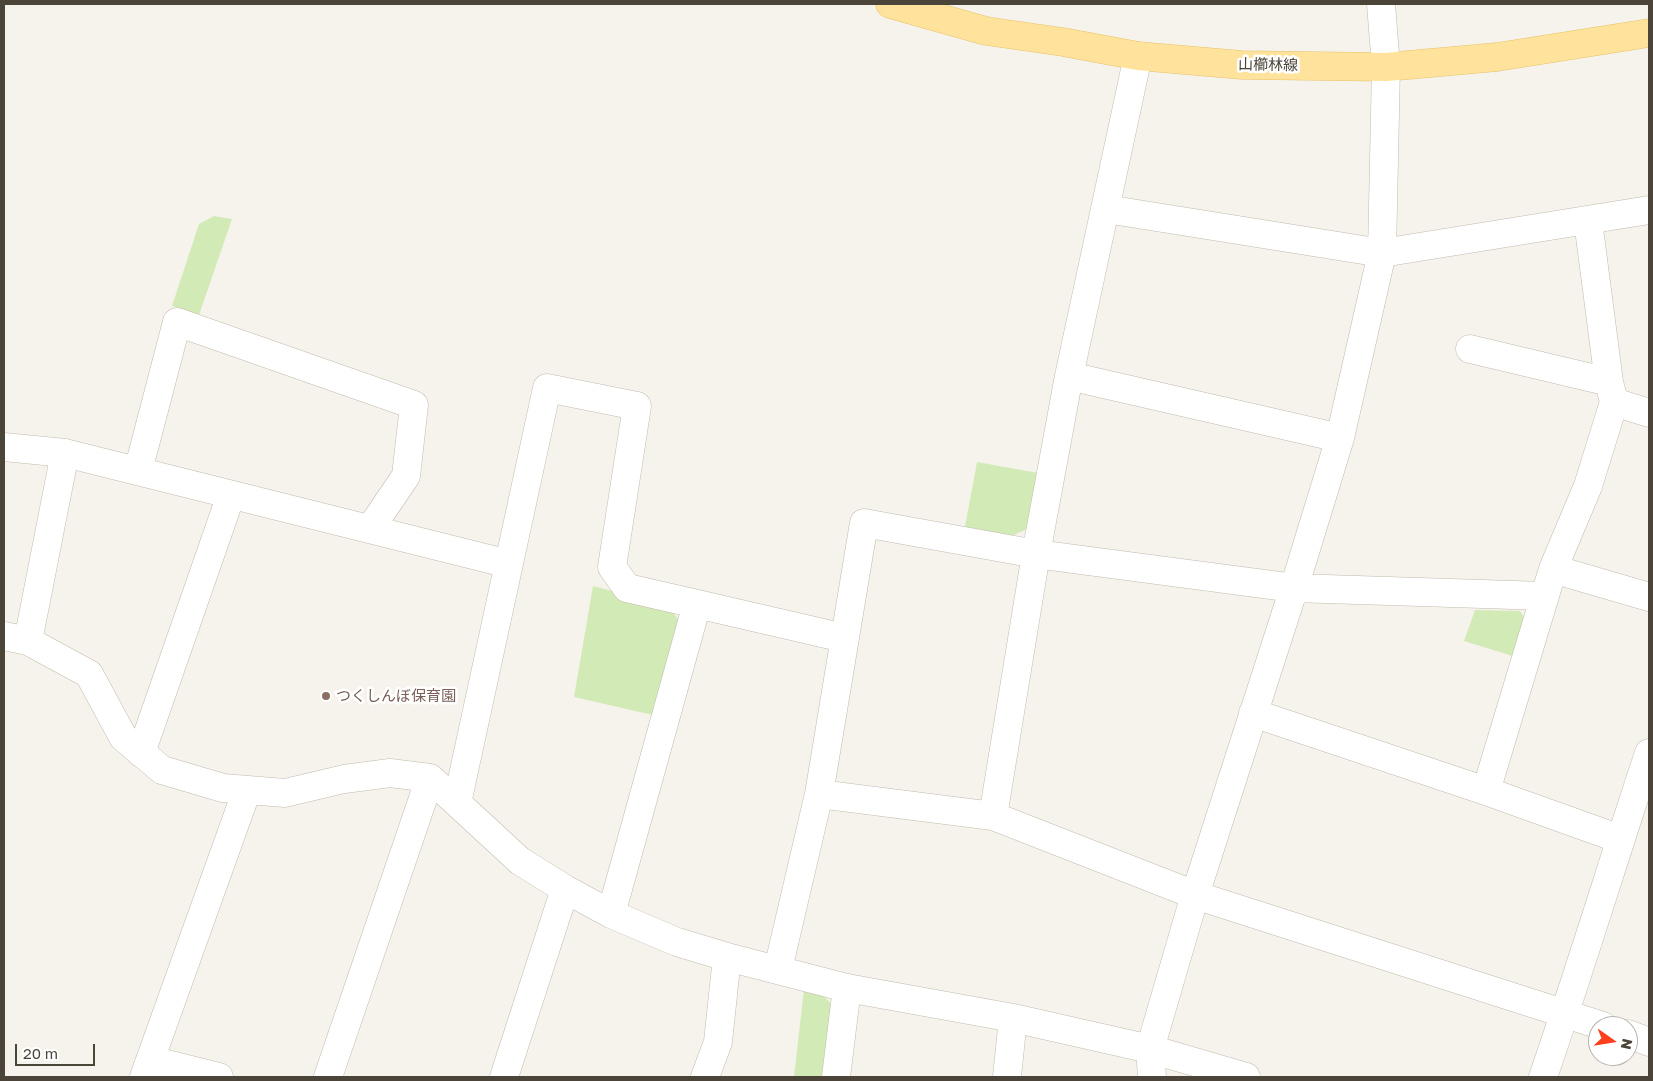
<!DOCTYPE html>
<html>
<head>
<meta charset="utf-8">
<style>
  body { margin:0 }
  #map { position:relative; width:1653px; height:1081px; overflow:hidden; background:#f6f3ec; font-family:"Golos Text",sans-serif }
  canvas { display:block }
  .frame { position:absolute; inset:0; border:5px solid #4b4439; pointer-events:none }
  .north { position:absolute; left:1588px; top:1016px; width:50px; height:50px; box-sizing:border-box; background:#fff; border:1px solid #b7b4b0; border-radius:50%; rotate:103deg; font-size:14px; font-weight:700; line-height:20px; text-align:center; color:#4b4439 }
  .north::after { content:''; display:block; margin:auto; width:18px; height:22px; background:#fc3f1d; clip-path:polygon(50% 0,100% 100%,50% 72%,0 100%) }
  .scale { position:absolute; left:15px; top:1044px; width:80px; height:22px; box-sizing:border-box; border:2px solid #4b4439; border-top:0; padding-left:6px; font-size:15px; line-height:18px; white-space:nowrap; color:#4b4439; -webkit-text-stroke:4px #fff; paint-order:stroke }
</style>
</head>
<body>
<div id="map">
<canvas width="1653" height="1081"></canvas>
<div class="frame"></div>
<div class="north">N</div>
<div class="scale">20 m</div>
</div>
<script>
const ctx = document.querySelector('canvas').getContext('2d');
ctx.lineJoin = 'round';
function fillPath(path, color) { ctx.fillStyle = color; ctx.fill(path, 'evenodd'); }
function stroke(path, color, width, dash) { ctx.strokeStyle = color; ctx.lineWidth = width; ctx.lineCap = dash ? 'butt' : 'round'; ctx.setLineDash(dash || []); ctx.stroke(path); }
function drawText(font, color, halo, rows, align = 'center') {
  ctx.font = font + ' "Golos Text","Noto Sans JP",sans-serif'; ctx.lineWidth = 5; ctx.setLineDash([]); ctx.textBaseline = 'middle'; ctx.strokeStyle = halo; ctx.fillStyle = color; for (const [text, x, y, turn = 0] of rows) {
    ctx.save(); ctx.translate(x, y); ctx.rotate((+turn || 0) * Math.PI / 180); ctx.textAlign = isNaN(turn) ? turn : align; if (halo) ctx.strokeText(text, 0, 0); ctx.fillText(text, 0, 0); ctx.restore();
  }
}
fillPath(new Path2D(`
  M214 216 232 219 199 315 172 306 199 224Z
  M977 462 1038 473 1027 529 1005 539 964 532Z
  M593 586 666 605 679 620 653 715 574 697Z
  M1475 610 1520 611 1528 623 1516 657 1464 641Z
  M804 989 820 992 835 1008 827 1077H794Z`), '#d2eab5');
const minor = new Path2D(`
  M1106 209 1382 253 1649 210
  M1470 349 1609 382
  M1069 376 1340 438
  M1614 402 1649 413
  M4 447 65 453
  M138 471 177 322 414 405 406 476 370 529
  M1553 569 1649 597
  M1545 596 1294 588 1036 554 864 523 819 794 993 816 1195 895 1603 1026
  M4 636 28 641 89 674 123 737 162 770 223 788 285 793 344 779 390 773 430 778 520 861 565 889 611 914 677 942 727 957 847 988 1013 1018 1150 1049 1246 1077
  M28 641 65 453 509 564
  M1253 713 1486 791 1620 839
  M141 753 231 495
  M1486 791 1553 569 1588 486 1614 402 1609 382 1588 221
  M457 803 547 388 637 406 612 567 627 588 697 604
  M993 816 1036 554 1069 376 1138 56
  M611 914 697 604 844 638
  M778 969 819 794
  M1628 1034 1649 1042
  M151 1060 219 1077
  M144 1077 247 790
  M328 1077 430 778
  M504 1077 565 889
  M705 1077 718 1042 727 957
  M836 1077 847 988
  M1007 1077 1013 1018
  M1152 1077 1150 1049 1195 895 1294 588 1340 438 1382 253 1386 67 1381 4
  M1543 1077C1580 970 1613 861 1649 753`);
const major = new Path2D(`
  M890 4 986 31 1063 42 1138 56 1242 65 1386 67 1497 57 1649 33`);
stroke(minor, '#c2bbae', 29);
stroke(major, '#e6c16a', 29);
stroke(minor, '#fff', 28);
stroke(major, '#ffe39c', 28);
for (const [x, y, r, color] of [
  [326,696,5,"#8d6e63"]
]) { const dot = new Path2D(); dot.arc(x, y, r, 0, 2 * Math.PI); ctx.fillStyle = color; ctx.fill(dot); stroke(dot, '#fff', 2); }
drawText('15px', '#4b4439', '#fff', [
  ["山櫛林線",1268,65,1]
]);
drawText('15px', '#785e54', '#fff', [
  ["つくしんぼ保育園",336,696]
], 'left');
</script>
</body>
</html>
